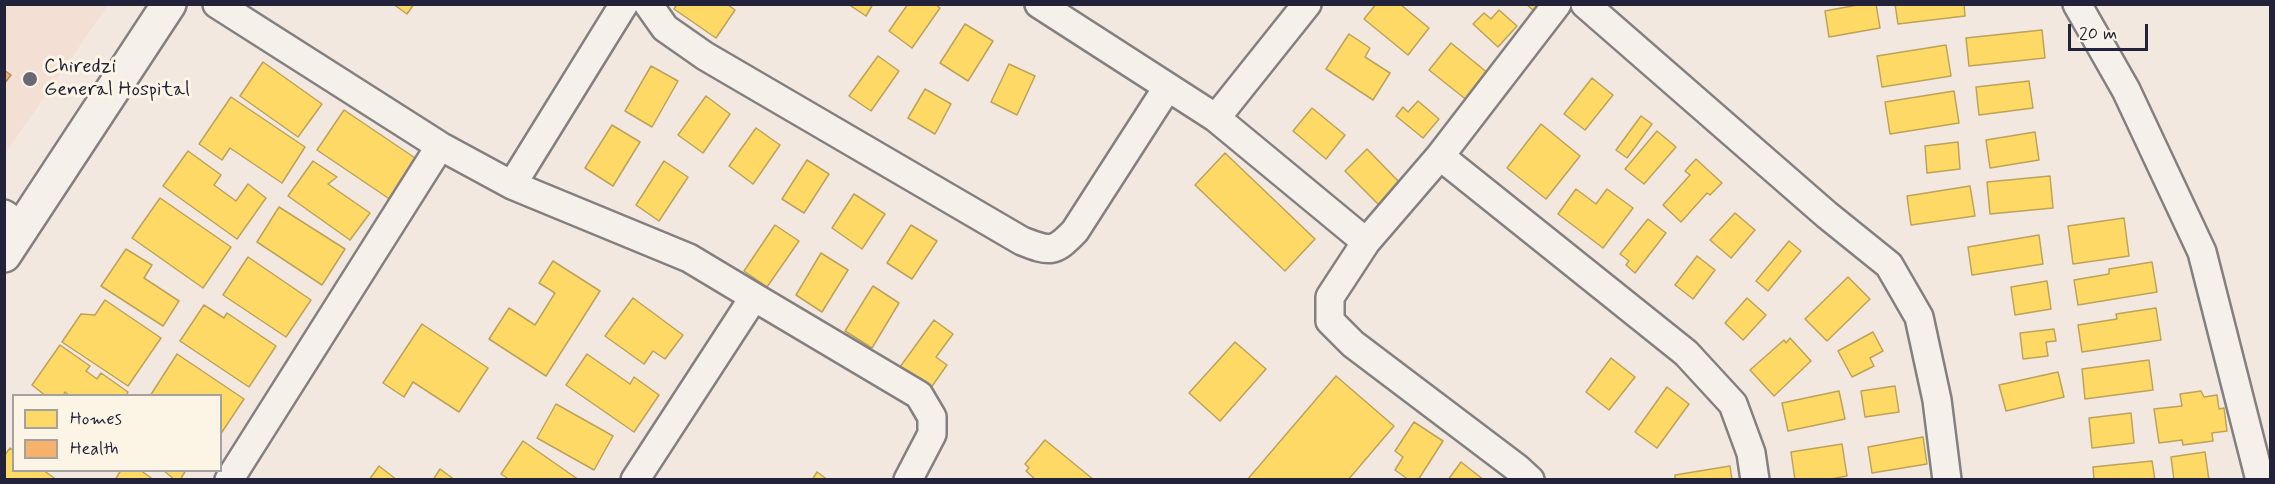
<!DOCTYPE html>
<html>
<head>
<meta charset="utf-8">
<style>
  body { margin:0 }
  #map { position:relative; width:2275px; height:484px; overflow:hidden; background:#f2e8e0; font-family:Mynerve,sans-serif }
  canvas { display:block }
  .frame { position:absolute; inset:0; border:6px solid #22223b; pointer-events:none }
  .legend { position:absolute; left:12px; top:394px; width:210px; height:78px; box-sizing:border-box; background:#fcf5e5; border:2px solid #a5a1a1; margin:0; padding:8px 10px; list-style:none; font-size:18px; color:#22223b }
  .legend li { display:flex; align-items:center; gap:12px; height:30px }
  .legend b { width:30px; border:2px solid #a5a1a1 }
  .scale { position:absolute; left:2068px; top:24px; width:80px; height:27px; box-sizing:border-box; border:3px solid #22223b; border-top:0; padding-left:8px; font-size:18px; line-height:21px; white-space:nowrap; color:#22223b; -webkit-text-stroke:4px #fcf5e5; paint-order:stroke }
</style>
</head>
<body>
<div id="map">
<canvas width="2275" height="484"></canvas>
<div class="frame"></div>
<ul class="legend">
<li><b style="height:16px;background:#ffd966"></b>Homes</li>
<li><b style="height:16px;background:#f6b26b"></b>Health</li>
</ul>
<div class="scale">20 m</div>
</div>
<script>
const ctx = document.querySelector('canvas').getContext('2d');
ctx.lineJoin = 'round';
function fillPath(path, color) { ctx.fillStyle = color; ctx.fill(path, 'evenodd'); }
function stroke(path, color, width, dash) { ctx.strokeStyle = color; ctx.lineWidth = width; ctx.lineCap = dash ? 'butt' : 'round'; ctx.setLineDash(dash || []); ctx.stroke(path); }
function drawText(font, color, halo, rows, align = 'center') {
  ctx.font = font + ' Mynerve,sans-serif'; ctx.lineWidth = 6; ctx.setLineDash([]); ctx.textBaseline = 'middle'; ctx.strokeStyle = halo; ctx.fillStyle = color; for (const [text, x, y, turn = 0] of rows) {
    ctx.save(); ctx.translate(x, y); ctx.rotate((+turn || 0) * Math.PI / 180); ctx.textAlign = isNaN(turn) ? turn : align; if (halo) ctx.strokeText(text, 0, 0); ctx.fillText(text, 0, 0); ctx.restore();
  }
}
fillPath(new Path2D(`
  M5 5H108L5 154Z`), '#f4dfd4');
const homes = new Path2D(`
  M393 4H414L407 14Z
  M677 4H727L735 10 716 38 674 9Z
  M848 4H873L866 16Z
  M908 4H935L940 8 912 48 889 31Z
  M1376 4H1400L1429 28 1408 55 1364 19Z
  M1526 4H1539L1534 11Z
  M1863 4H1876L1880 28 1829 37 1825 11Z
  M1895 4H1964L1965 16 1898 24Z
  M1499 10 1517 26 1498 47 1473 24 1484 13 1491 19Z
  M965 24 993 41 968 81 940 63Z
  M2042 30 2045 58 1969 66 1966 38Z
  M1349 34 1370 48 1365 57 1390 73 1373 100 1326 69Z
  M1451 43 1494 78 1473 105 1429 70Z
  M1946 45 1951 76 1882 87 1877 56Z
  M878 56 899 71 871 111 849 96Z
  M263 62 322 104 298 137 240 96Z
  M1009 64 1035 76 1017 115 991 102Z
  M651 66 678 81 652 127 625 111Z
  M1592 78 1613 95 1585 130 1564 114Z
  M2029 81 2033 108 1979 115 1976 87Z
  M925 89 951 104 935 134 908 118Z
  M1954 91 1959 123 1890 134 1885 102Z
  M706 96 730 114 703 153 678 135Z
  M231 97 305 147 282 183 230 148 222 160 199 144Z
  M1418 101 1439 119 1423 138 1396 116 1403 107 1408 112Z
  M1312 108 1345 135 1326 159 1293 131Z
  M344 110 418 160 391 200 317 150Z
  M1641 116 1652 124 1627 158 1616 150Z
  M1541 124 1580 156 1546 199 1507 168Z
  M612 125 640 142 613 186 585 168Z
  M756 128 780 145 753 184 729 166Z
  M1657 131 1676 147 1644 184 1625 169Z
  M2035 132 2039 160 1990 168 1986 140Z
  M1958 142 1960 169 1927 173 1925 146Z
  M1367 149 1404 187 1383 209 1345 171Z
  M188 151 221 175 214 185 236 201 248 184 266 198 237 239 163 186Z
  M1225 153 1315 239 1285 271 1195 185Z
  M1696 159 1722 183 1710 195 1707 193 1681 222 1663 205 1690 175 1685 171Z
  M807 160 829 174 804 213 782 199Z
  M313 161 337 177 328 184 370 213 350 240 288 196Z
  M664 161 688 177 659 221 636 205Z
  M2050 176 2053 208 1990 214 1987 182Z
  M1970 186 1975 216 1911 225 1907 196Z
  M1576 189 1596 204 1607 189 1633 208 1603 248 1558 214Z
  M854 194 885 214 862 249 832 228Z
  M160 198 231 247 203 288 132 238Z
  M279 207 345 249 322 285 257 242Z
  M1735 213 1755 230 1731 258 1710 240Z
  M2124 218 2129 256 2073 264 2068 226Z
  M1648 219 1666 233 1635 273 1626 265 1629 261 1620 254Z
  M775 225 799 241 767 287 744 271Z
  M911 225 937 241 912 279 887 263Z
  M2039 235 2043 264 1972 275 1968 247Z
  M1789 241 1801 251 1768 291 1756 281Z
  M126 249 152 265 144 278 179 301 163 326 101 286Z
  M821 253 848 270 822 312 796 295Z
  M1697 256 1715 270 1693 299 1675 285Z
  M248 257 311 300 286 337 223 295Z
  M553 261 600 291 546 376 489 339 509 308 535 325 555 293 539 283Z
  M2152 262 2157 292 2078 305 2074 280 2109 274V269Z
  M1848 277 1870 299 1827 341 1805 319Z
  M2047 281 2051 309 2015 315 2011 287Z
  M873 286 899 303 872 348 845 331Z
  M633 298 683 335 665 359 653 351 644 364 605 336Z
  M1747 298 1766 315 1743 340 1725 323Z
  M105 300 161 338 128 386 62 342 81 314 95 315Z
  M204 305 224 318 227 313 276 346 249 387 180 341Z
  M2156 308 2161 340 2082 352 2078 325 2117 319 2116 314Z
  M934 320 953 334 936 357 947 365 930 389 900 367Z
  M422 324 488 368 459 412 413 382 404 397 383 383Z
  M2054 329 2056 341 2046 342 2048 356 2023 359 2020 333Z
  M1873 332 1883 351 1870 358 1874 366 1852 377 1838 351Z
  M1790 338 1811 361 1774 396 1750 370 1784 340 1786 343Z
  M1235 342 1266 369 1220 421 1189 393Z
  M60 345 90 366 86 371 97 379 101 373 128 392 126 396H70L65 392 63 396H46L32 385Z
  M177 354 244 399 220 435V396H150Z
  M587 354 630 384 634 377 659 395 634 432 566 385Z
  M1611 358 1635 377 1609 410 1586 392Z
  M2149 360 2153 390 2085 399 2082 369Z
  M2058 372 2064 397 2006 411 1999 385Z
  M1336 376 1394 426 1348 480H1247Z
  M1895 386 1899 412 1865 417 1861 391Z
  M1667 387 1689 404 1657 448 1635 432Z
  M1839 391 1845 419 1788 431 1782 403Z
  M2201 391 2204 397 2217 395 2219 409 2224 408 2227 431 2212 433 2213 441 2183 445 2182 440 2159 443 2154 409 2182 406 2180 394Z
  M556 404 613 436 594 470 537 438Z
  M2131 413 2134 443 2092 448 2089 418Z
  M1414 422 1443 441 1418 480H1409L1395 470 1403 457 1395 451Z
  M1923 437 1927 464 1872 473 1868 447Z
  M1045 440 1094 480H1036L1026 471 1029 468 1025 464Z
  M523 441 579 480H510L501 474Z
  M1842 444 1847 476 1825 480H1795L1791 452Z
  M10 448 14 451V470H43L57 480H4V456Z
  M2205 452 2209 480H2174L2171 457Z
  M2152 461 2155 480H2094L2093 467Z
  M1461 462 1484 480H1448Z
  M379 466 397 480H369Z
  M1730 466 1732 480H1675V475Z
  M440 469 455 480H433Z
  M121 470H140L154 480H115Z
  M163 470H186L180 480H175Z
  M817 472 828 480H812Z`);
fillPath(homes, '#ffd966');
stroke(homes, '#bda259', 1.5);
const health = new Path2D(`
  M4 70 11 75 4 84Z`);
fillPath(health, '#f6b26b');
stroke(health, '#b6875d', 1.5);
const minor = new Path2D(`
  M217 4 440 146 512 185 689 258 754 297
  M648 4 665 28 705 56 1022 241C1050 252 1054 253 1075 231L1167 88
  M1039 4 1216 118 1366 242
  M1585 4 1827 215 1889 265 1919 317 1937 400 1947 480
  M2077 4 2126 90 2202 252 2260 480
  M1216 118 1307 4
  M1440 156 1686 353 1733 404 1751 453 1755 480
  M512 185 624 4
  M4 214 23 227
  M229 480 440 146
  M635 480 754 297 919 395 932 417V434L908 480
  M1530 480 1517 468 1353 344 1330 321V297L1366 242 1440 156 1557 4`);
const tertiary = new Path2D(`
  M4 255 169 4`);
stroke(minor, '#848081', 32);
stroke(tertiary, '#848081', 38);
stroke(minor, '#f5f0ea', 27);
stroke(tertiary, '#f5f0ea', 33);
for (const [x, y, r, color] of [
  [30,79,8,"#6b6775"]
]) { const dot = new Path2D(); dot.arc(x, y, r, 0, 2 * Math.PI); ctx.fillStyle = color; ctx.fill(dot); stroke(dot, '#fcf5e5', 2); }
drawText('20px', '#22223b', '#fcf5e5', [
  ["Chiredzi",44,68],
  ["General Hospital",44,91]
], 'left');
</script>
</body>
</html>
